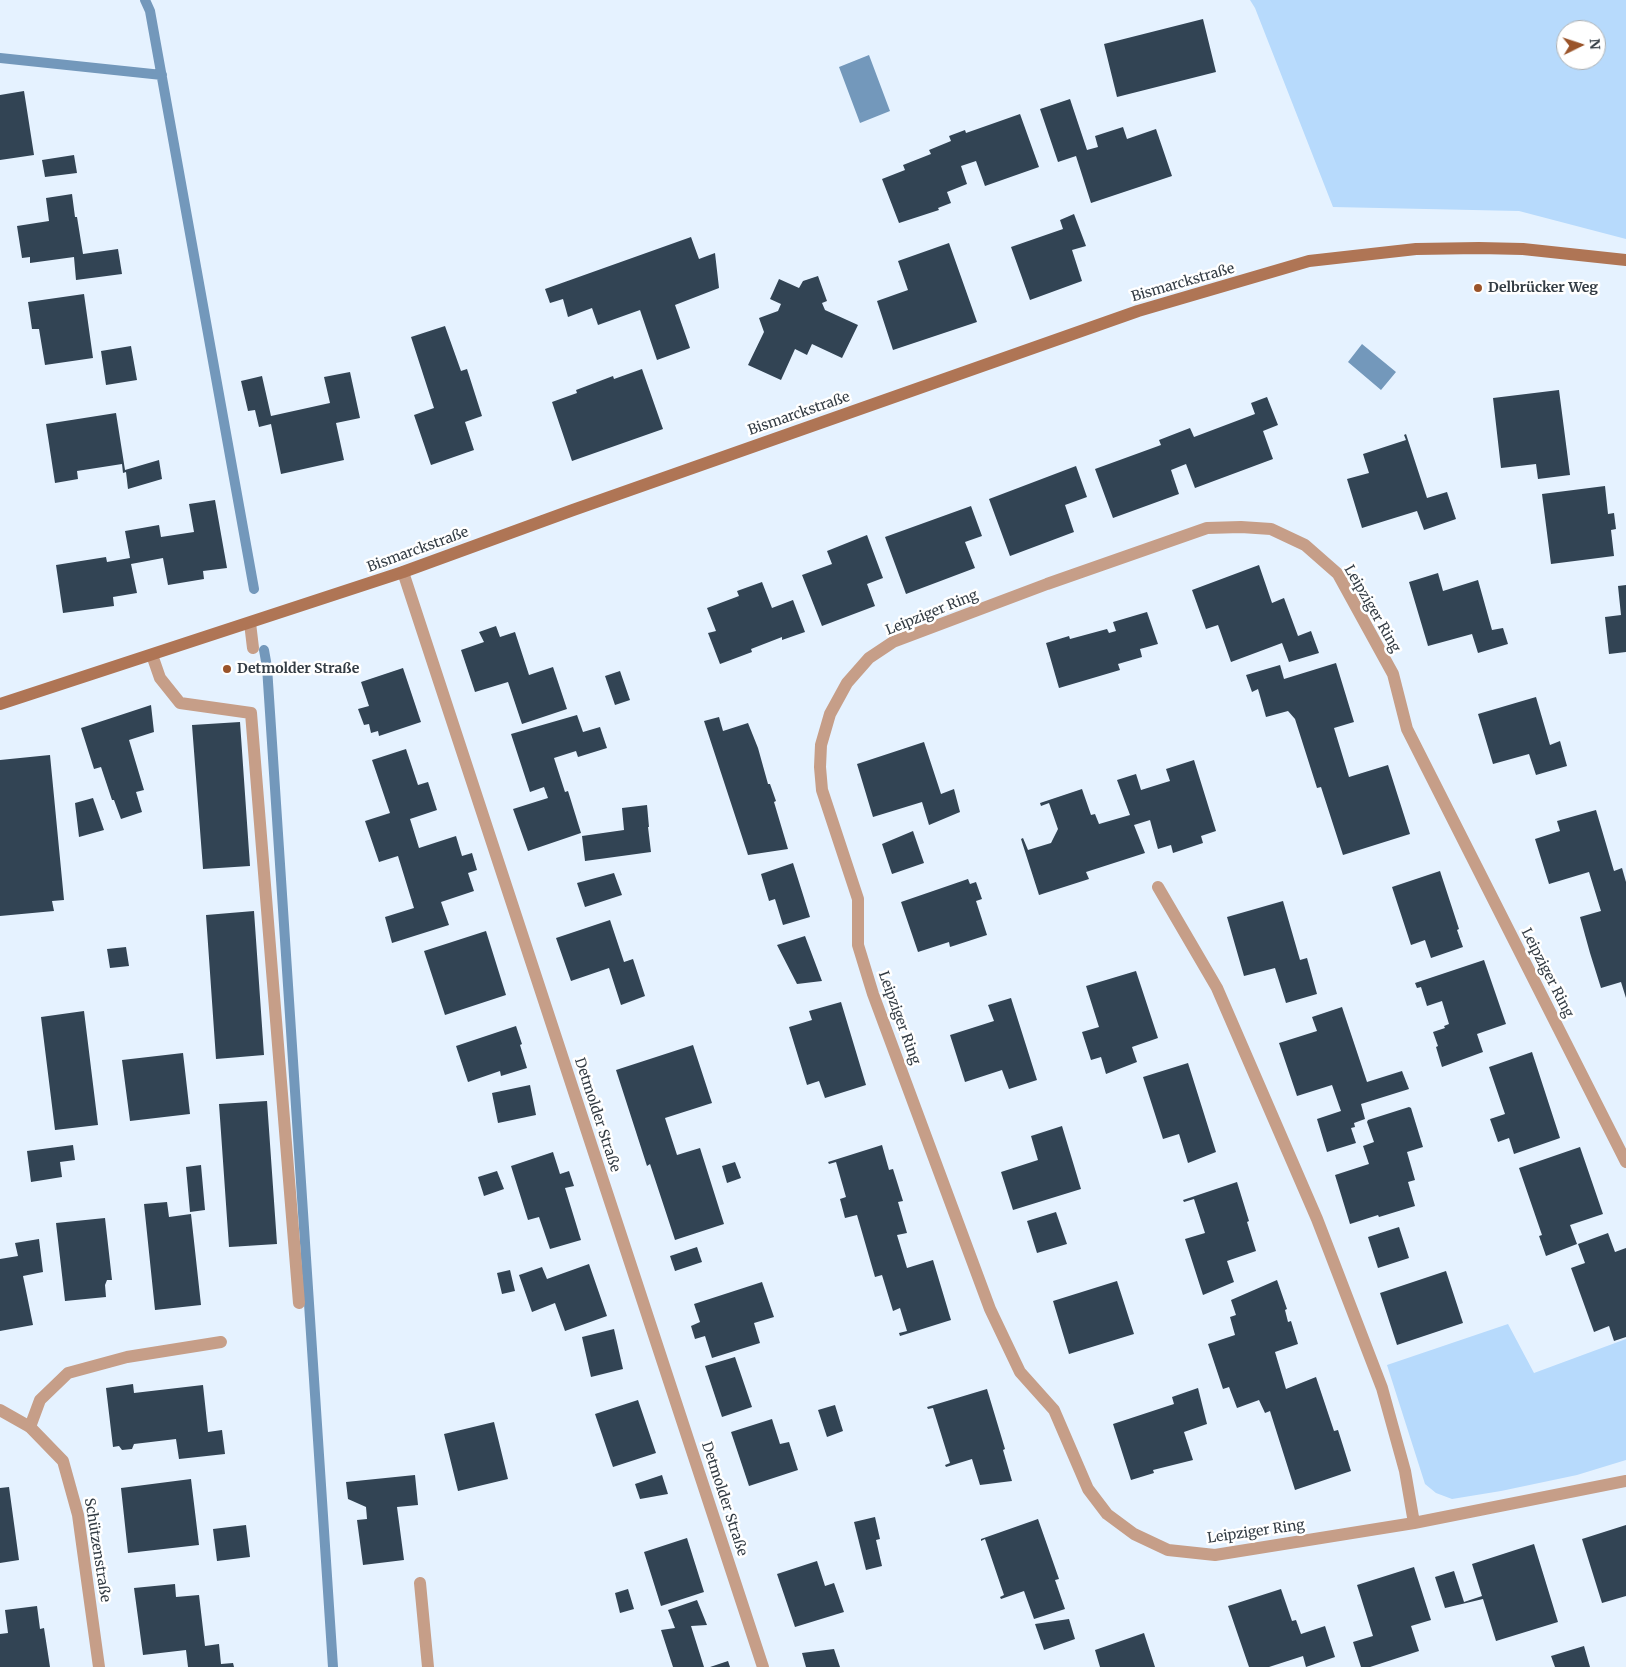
<!DOCTYPE html>
<html>
<head>
<meta charset="utf-8">
<style>
  body { margin:0 }
  #map { position:relative; width:1626px; height:1667px; overflow:hidden; background:#e5f2ff; font-family:Merriweather,serif }
  canvas { display:block }
  .north { position:absolute; left:1556px; top:20px; width:50px; height:50px; box-sizing:border-box; background:#fff; border:1px solid #adb1b4; border-radius:50%; rotate:86deg; font-size:14px; font-weight:700; line-height:20px; text-align:center; color:#333c44 }
  .north::after { content:''; display:block; margin:auto; width:18px; height:22px; background:#9a542a; clip-path:polygon(50% 0,100% 100%,50% 72%,0 100%) }
</style>
</head>
<body>
<div id="map">
<canvas width="1626" height="1667"></canvas>
<div class="north">N</div>
</div>
<script>
const ctx = document.querySelector('canvas').getContext('2d');
ctx.lineJoin = 'round';
function fillPath(path, color) { ctx.fillStyle = color; ctx.fill(path, 'evenodd'); }
function stroke(path, color, width, dash) { ctx.strokeStyle = color; ctx.lineWidth = width; ctx.lineCap = dash ? 'butt' : 'round'; ctx.setLineDash(dash || []); ctx.stroke(path); }
function drawText(font, color, halo, rows, align = 'center') {
  ctx.font = font + ' Merriweather,serif'; ctx.lineWidth = 5; ctx.setLineDash([]); ctx.textBaseline = 'middle'; ctx.strokeStyle = halo; ctx.fillStyle = color; for (const [text, x, y, turn = 0] of rows) {
    ctx.save(); ctx.translate(x, y); ctx.rotate((+turn || 0) * Math.PI / 180); ctx.textAlign = isNaN(turn) ? turn : align; if (halo) ctx.strokeText(text, 0, 0); ctx.fillText(text, 0, 0); ctx.restore();
  }
}
fillPath(new Path2D(`
  M1250 0H1626V239L1519 211 1333 207 1255 8ZM1566 30H1596V60H1566Z
  M1508 1324 1534 1373 1626 1339V1460L1577 1475 1501 1491 1452 1499 1436 1493 1425 1484 1387 1365Z`), '#b7dafc');
fillPath(new Path2D(`
  M869 55 890 111 860 123 839 67Z
  M1362 344 1396 372 1381 390 1348 362Z`), '#7398bb');
stroke(new Path2D(`
  M145 0 150 11 254 589
  M0 58 162 75
  M264 650 267 667 333 1667`), '#7398bb', 10);
fillPath(new Path2D(`
  M1203 19 1216 72 1117 97 1104 44Z
  M24 91 34 155 0 160V95Z
  M1070 99 1087 150 1098 147 1095 136 1123 127 1127 139 1156 129 1172 176 1091 203 1076 156 1058 162 1040 109Z
  M1020 114 1039 167 985 186 976 161 961 166 967 184 947 192 951 203 938 208 939 210 899 223 882 179 905 170 903 165 931 154 929 150 951 141 949 136 965 130 966 133Z
  M74 155 77 173 45 177 42 160Z
  M72 194 75 217H77L83 254 118 249 122 274 76 280 74 257 30 263V257L22 258 17 226 49 221 46 198Z
  M1074 214 1086 246 1072 250 1082 281 1030 300 1011 247 1063 229 1060 220Z
  M691 237 699 259 715 253 719 288 675 305 690 348 657 360 640 310 598 325 592 308 568 317 563 299 550 303 545 289Z
  M949 243 977 322 893 350 877 301 908 290 898 261Z
  M818 276 827 301 822 303 825 310 858 325 842 358 812 344 807 355 795 349 781 380 748 365 764 332 759 318 778 311 781 304 770 299 779 279 799 288 803 281Z
  M84 294 93 358 45 365 39 329H32L28 302Z
  M445 326 461 371 467 369 482 416 465 422 474 450 431 465 414 415 434 408 411 337Z
  M131 346 137 380 106 385 101 351Z
  M642 369 663 429 572 461 552 402 577 393 576 390 613 376 614 379Z
  M350 372 360 418 336 423 344 460 281 474 271 424 259 427 255 410 248 411 241 381 262 376 271 416 330 403 324 377Z
  M1559 390 1570 475 1538 479 1536 464 1501 468 1493 398Z
  M1267 397 1278 425 1263 431 1273 459 1195 488 1186 464 1171 470 1179 494 1113 518 1095 469 1161 445 1159 440 1190 428 1194 437 1255 414 1251 403Z
  M116 413 125 470 159 460 162 479 128 489 126 472 123 473 122 464 77 471 78 479 55 483 46 424Z
  M1406 434 1427 498 1447 492 1456 519 1424 530 1417 511 1362 528 1347 479 1369 473 1363 454 1406 440 1404 435Z
  M1076 466 1087 497 1065 505 1074 532 1010 556 989 499Z
  M1605 486 1608 514 1614 513 1616 529 1611 530 1614 556 1551 564 1542 494Z
  M215 500 227 568 203 571 204 579 168 585 163 558 131 564 137 593 113 597 114 606 63 613 56 565 106 557 107 562 130 558 125 531 159 525 161 537 194 532 189 504Z
  M971 506 982 536 965 542 975 568 906 594 885 537Z
  M867 535 883 578 867 584 875 606 822 626 802 575 832 564 827 551Z
  M1259 565 1272 603 1284 598 1298 636 1311 631 1319 653 1289 662 1282 643 1231 662 1218 625 1206 629 1192 590Z
  M1438 573 1443 591 1478 580 1492 630 1503 628 1508 644 1478 653 1472 634 1428 646 1409 582Z
  M762 582 772 608 793 600 805 632 782 640V637L751 649 752 652 720 664 708 633 716 631 707 608 739 596 737 591Z
  M1626 585V652L1609 654 1605 617 1621 615 1618 586Z
  M1147 612 1158 644 1140 649 1142 657 1118 664 1120 670 1059 688 1046 643 1069 636 1070 639 1107 629 1109 633 1116 631 1113 622Z
  M496 626 500 637 515 632 529 675 553 667 567 709 522 724 508 682 475 692 461 650 484 642 479 632Z
  M1336 663 1354 722 1334 728 1349 777 1388 765 1410 834 1343 855 1321 787 1317 788 1295 719 1288 711 1266 717 1258 689 1252 692 1246 675 1280 665 1284 679Z
  M403 668 421 722 379 736 378 731 371 733 369 724 364 725 358 709 369 706 361 682Z
  M620 671 630 700 615 705 605 676Z
  M1536 697 1550 745 1560 741 1567 766 1536 775 1529 754 1493 764 1478 714Z
  M151 705 154 732 129 740 144 790 136 792 142 812 121 819 114 800H112L101 767 94 769 81 728Z
  M577 715 583 732 600 727 607 748 578 757 576 751 554 758 565 792 568 791 581 833 528 851 513 809 548 798 544 787 530 792 511 734Z
  M719 717 723 731 748 723 758 748 768 784H770L776 801 774 802 788 849 748 855 704 721Z
  M240 722 250 866 203 869 192 725Z
  M924 742 941 794 954 789 960 812 929 825 922 802 873 817 857 764Z
  M406 749 418 785 428 782 437 810 410 819 419 848 456 836 462 856 472 853 477 870 468 873 474 891 441 902 449 925 392 943 385 917 414 908 398 856 379 862 365 821 390 813 372 760Z
  M50 755 64 900 52 901 54 911 0 916V760Z
  M1194 760 1216 831 1201 836 1203 843 1173 853 1171 845 1158 849 1150 820 1134 825 1145 853 1086 872 1089 879 1039 895 1021 839 1023 838 1028 850 1051 843 1058 829 1049 803 1041 806 1040 803 1082 789 1091 815 1095 814 1099 824 1130 815 1117 780 1136 774 1141 790 1170 781 1166 769Z
  M93 798 104 830 79 837 75 803Z
  M647 805 649 827H648L651 852 585 861 582 836 624 830 622 808Z
  M1596 810 1614 871 1622 868 1626 882V998L1621 982 1601 988 1590 953 1580 917 1601 911 1589 872 1549 884 1535 839 1560 831 1557 821Z
  M913 831 924 863 892 874 882 844Z
  M793 863 810 917 783 925 775 899 769 901 761 874Z
  M1440 871 1459 929 1457 930 1463 947 1431 958 1425 940 1411 945 1392 887Z
  M614 873 622 895 585 907 577 883Z
  M968 879 970 884 976 882 982 899 976 901 987 935 950 947 949 942 918 952 901 902Z
  M1283 901 1300 960 1307 958 1317 994 1286 1003 1275 968 1244 976 1227 917Z
  M254 911 264 1055 216 1059 206 915Z
  M610 920 624 962 633 959 645 996 621 1005 609 968 571 981 556 938Z
  M486 931 506 995 445 1015 424 951Z
  M805 936 822 981 797 984 777 945Z
  M126 947 129 966 110 968 107 949Z
  M1484 960 1506 1024 1477 1034 1483 1052 1442 1067 1436 1047 1438 1046 1433 1032 1445 1028 1444 1026 1449 1024 1442 1001 1427 1006 1421 987 1417 988 1415 983Z
  M1136 971 1158 1038 1132 1047 1137 1062 1106 1074 1101 1057 1091 1060 1082 1032 1099 1027 1086 986Z
  M1011 998 1037 1080 1009 1089 1002 1070 965 1082 950 1035 994 1021 988 1005Z
  M841 1002 866 1085 825 1098 819 1081 807 1085 789 1027 812 1020 809 1011Z
  M1342 1007 1367 1082 1402 1071 1409 1089 1361 1104 1365 1119 1354 1123 1355 1127 1351 1128 1356 1143 1327 1152 1317 1119 1341 1111 1332 1085 1297 1096 1279 1043 1317 1031 1312 1017Z
  M84 1011 98 1125 55 1130 41 1017Z
  M516 1026 522 1044 520 1045 527 1068 501 1076 500 1071 468 1082 456 1046Z
  M693 1045 712 1103 665 1118 677 1155 700 1148 724 1224 675 1240 650 1164 647 1166 616 1070Z
  M1532 1052 1560 1138 1514 1154 1509 1138 1498 1142 1490 1119 1505 1114 1489 1067Z
  M183 1053 190 1114 130 1121 122 1060Z
  M1188 1063 1216 1152 1188 1163 1179 1134 1163 1139 1143 1077Z
  M530 1085 536 1115 498 1123 492 1093Z
  M267 1101 277 1244 229 1247 219 1104Z
  M1409 1107 1411 1108 1423 1147 1407 1152 1415 1180 1408 1182 1415 1206 1379 1217 1378 1215 1350 1224 1335 1175 1369 1164 1363 1146 1374 1142 1367 1122 1368 1120Z
  M1062 1126 1081 1189 1013 1210 1001 1172 1038 1160 1031 1136Z
  M73 1145 75 1160 60 1162 62 1177 31 1182 27 1151Z
  M882 1145 889 1170 893 1169 903 1201 898 1202 907 1233 897 1235 907 1268 933 1260 951 1320 900 1336 899 1333 907 1331 900 1308 893 1311 882 1275 875 1277 857 1215 845 1218 840 1199 846 1197 836 1162 829 1164 828 1162Z
  M1580 1147 1603 1214 1570 1225 1577 1244 1546 1256 1539 1236 1542 1235 1519 1168Z
  M553 1152 560 1174 569 1171 574 1186 565 1188 581 1240 550 1249 539 1217 528 1220 511 1166Z
  M735 1162 741 1178 727 1183 722 1166Z
  M201 1165 205 1210 190 1212 186 1167Z
  M497 1171 504 1189 484 1196 478 1177Z
  M1237 1182 1249 1221 1247 1222 1256 1251 1227 1261 1234 1282 1203 1295 1185 1239 1205 1233 1194 1199 1184 1202 1183 1200Z
  M167 1202 169 1217 191 1214 201 1305 155 1310 144 1204Z
  M1056 1212 1067 1244 1037 1253 1027 1221Z
  M105 1218 112 1280H107L105 1285 106 1297 65 1301 56 1223Z
  M1399 1227 1409 1258 1378 1268 1368 1237Z
  M1608 1233 1615 1252 1626 1248V1337L1614 1341 1609 1326 1594 1332 1571 1268 1585 1263 1578 1244Z
  M39 1239 43 1272 23 1276 33 1325 0 1331V1259L18 1256 15 1243Z
  M697 1247 702 1262 675 1271 670 1256Z
  M589 1264 607 1316 565 1331 555 1303 532 1312 519 1275 542 1267 547 1279Z
  M510 1270 515 1291 502 1294 497 1273Z
  M1446 1271 1463 1323 1397 1345 1380 1293Z
  M1277 1280 1287 1309 1285 1310 1288 1322 1291 1321 1298 1344 1275 1352 1286 1389 1316 1377 1334 1431 1338 1430 1351 1471 1295 1490 1270 1411 1265 1413 1259 1400 1237 1408 1229 1387 1223 1389 1208 1344 1235 1335 1230 1317 1236 1315 1231 1300Z
  M1117 1281 1134 1334 1069 1354 1053 1301Z
  M762 1282 774 1317 754 1323 760 1343 712 1358 705 1336 695 1339 691 1326 700 1322 694 1304Z
  M614 1329 623 1369 591 1377 582 1337Z
  M735 1357 752 1407 722 1417 705 1366Z
  M133 1384 134 1393 203 1385 208 1432 222 1430 225 1454 179 1459 176 1439 134 1444 132 1449 122 1450 119 1446 113 1447 106 1388Z
  M1198 1388 1207 1424 1184 1432 1193 1460 1153 1470 1154 1473 1131 1480 1113 1424 1174 1404 1172 1397Z
  M987 1389 1005 1449 1003 1450 1012 1481 980 1485 972 1459 946 1467 945 1465 950 1463 933 1408 928 1409 927 1407Z
  M638 1400 656 1453 613 1467 595 1414Z
  M835 1405 843 1431 827 1437 818 1410Z
  M772 1419 780 1444 789 1442 798 1470 749 1486 731 1432Z
  M494 1422 508 1479 458 1491 444 1434Z
  M415 1475 418 1505 397 1507 404 1560 363 1565 357 1520 367 1519 366 1507 348 1499 346 1482Z
  M662 1475 668 1494 640 1499 635 1484Z
  M191 1479 199 1545 128 1553 121 1488Z
  M9 1487 19 1560 0 1563V1488Z
  M875 1517 880 1539 876 1540 882 1566 866 1570 854 1522Z
  M1038 1519 1059 1579 1055 1580 1065 1609 1034 1619 1024 1591 1001 1599 1000 1597 1004 1595 985 1539 981 1541V1539Z
  M246 1525 250 1557 217 1561 213 1529Z
  M1626 1525V1596L1602 1603 1582 1539Z
  M687 1538 704 1592 661 1606 644 1552Z
  M1534 1544 1558 1622 1496 1641 1483 1599 1445 1608 1435 1577 1454 1571 1464 1602 1482 1596 1472 1564Z
  M817 1561 825 1586 834 1583 844 1612 795 1627 777 1574Z
  M1414 1567 1431 1620 1411 1626 1419 1651 1370 1667H1361L1353 1642 1373 1636 1357 1585Z
  M175 1584 176 1597 199 1595 205 1646 219 1644 221 1664 233 1663 234 1667H188L186 1650 143 1655 134 1588Z
  M628 1589 634 1609 620 1613 615 1593Z
  M1281 1589 1292 1621 1296 1620 1301 1634 1325 1626 1335 1657 1306 1667 1303 1656 1269 1667H1249L1228 1606Z
  M697 1600 707 1625 691 1626 704 1667H673L661 1630 675 1628 668 1610Z
  M37 1606 40 1629 44 1628 50 1667H0V1634L8 1633 5 1610Z
  M1069 1619 1075 1639 1044 1650 1035 1624Z
  M1144 1633 1155 1667H1100L1095 1650Z
  M1584 1646 1590 1667H1555L1551 1656Z
  M834 1649 840 1667H806L802 1653Z
  M728 1661 730 1667H710Z`), '#324454');
stroke(new Path2D(`
  M250 623 253 648
  M152 655 160 678 180 703 251 713 299 1303
  M30 1427 40 1400 68 1373 127 1357 221 1342`), '#c69e88', 12);
stroke(new Path2D(`
  M403 572 763 1667
  M1158 887 1217 988 1317 1219 1382 1388 1405 1471 1414 1523
  M1626 1162 1407 729 1393 674 1338 574 1305 545 1271 529 1241 527 1207 528 1047 584 893 642 869 658 847 683 830 714 821 745 820 767 822 790 858 899V945L873 994 990 1309 1020 1372 1054 1410 1088 1489 1107 1514 1134 1534 1168 1550 1215 1555 1414 1523 1626 1481
  M0 1410 30 1427 63 1461 78 1515 99 1667
  M420 1583 428 1667`), '#c69e88', 12);
stroke(new Path2D(`
  M0 704 403 572 573 510 1138 311 1309 261 1416 249 1479 248 1523 249 1626 260`), '#af7555', 12);
for (const [x, y, r, color] of [
  [1478,288,5,"#9a542a"],
  [227,669,5,"#9a542a"]
]) { const dot = new Path2D(); dot.arc(x, y, r, 0, 2 * Math.PI); ctx.fillStyle = color; ctx.fill(dot); stroke(dot, '#fff', 2); }
drawText('14px', '#333c44', '#fff', [
  ["Bismarckstraße",1183,283,-16],
  ["Bismarckstraße",799,414,-19],
  ["Bismarckstraße",418,550,-20],
  ["Leipziger Ring",1372,609,60],
  ["Leipziger Ring",932,613,-22],
  ["Leipziger Ring",1547,973,63],
  ["Leipziger Ring",899,1018,70],
  ["Detmolder Straße",597,1115,72],
  ["Detmolder Straße",724,1499,72],
  ["Leipziger Ring",1256,1532,-8],
  ["Schützenstraße",97,1550,81]
]);
drawText('bold 14px', '#333c44', '#fff', [
  ["Delbrücker Weg",1488,288],
  ["Detmolder Straße",237,669]
], 'left');
</script>
</body>
</html>
